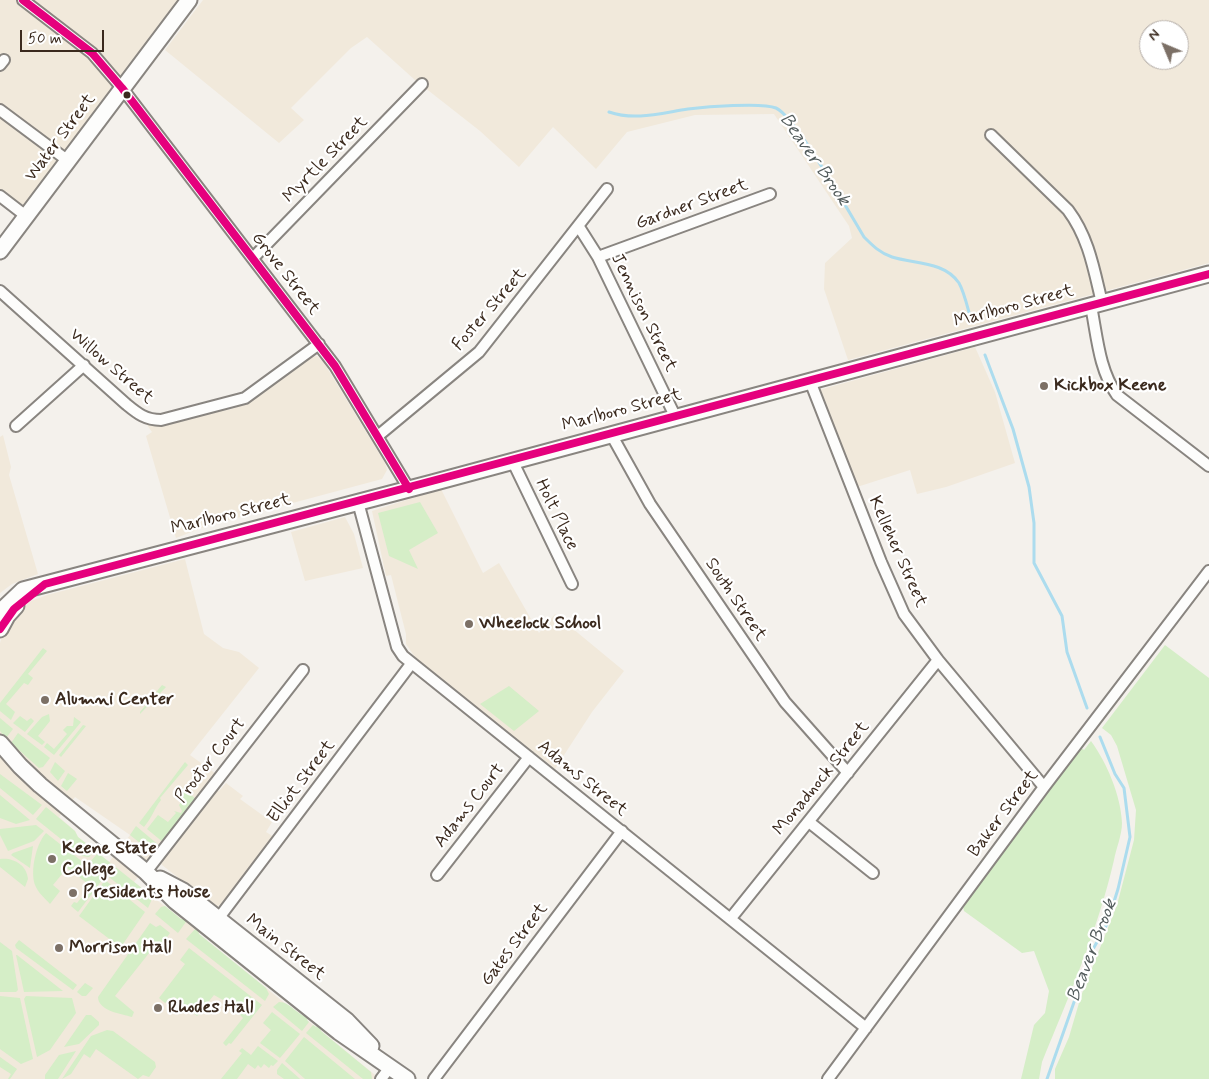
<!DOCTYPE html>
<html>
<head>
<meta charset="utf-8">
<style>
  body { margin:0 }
  #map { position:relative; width:1209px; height:1079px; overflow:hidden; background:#f4f1ec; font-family:Mynerve,sans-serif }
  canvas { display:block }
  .north { position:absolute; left:1139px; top:20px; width:50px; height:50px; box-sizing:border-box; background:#fff; border:1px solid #b1aaa5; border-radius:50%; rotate:315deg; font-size:14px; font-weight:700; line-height:20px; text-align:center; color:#3b2a1e }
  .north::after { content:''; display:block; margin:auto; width:18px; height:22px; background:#7c7066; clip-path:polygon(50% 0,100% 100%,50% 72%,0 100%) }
  .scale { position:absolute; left:20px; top:30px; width:84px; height:22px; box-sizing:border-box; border:2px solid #3b2a1e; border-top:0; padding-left:6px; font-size:15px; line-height:18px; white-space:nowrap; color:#3b2a1e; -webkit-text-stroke:4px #fff; paint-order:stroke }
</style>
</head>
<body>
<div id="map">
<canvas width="1209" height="1079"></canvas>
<div class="north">N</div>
<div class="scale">50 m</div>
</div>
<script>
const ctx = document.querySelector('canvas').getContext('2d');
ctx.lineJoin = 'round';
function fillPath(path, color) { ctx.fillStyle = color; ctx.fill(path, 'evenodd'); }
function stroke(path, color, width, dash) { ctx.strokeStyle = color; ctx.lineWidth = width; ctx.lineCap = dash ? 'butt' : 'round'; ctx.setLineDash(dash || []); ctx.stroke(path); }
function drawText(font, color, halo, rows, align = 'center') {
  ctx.font = font + ' Mynerve,sans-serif'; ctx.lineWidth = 4.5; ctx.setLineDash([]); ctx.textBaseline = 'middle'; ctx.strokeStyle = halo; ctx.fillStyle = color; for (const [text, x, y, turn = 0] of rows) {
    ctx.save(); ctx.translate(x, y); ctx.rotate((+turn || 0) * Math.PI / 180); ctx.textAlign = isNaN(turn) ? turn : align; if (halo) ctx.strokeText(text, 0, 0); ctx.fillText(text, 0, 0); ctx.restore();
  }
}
fillPath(new Path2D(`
  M0 0H180L27 206 16 203 0 191Z
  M203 0H1209V263L848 360 824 289 825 263 852 238 849 226 774 114 695 115 627 132 596 169 553 127 519 167 480 131 415 80 367 37 351 48 291 108 304 120 279 143 165 50ZM1149 30H1179V60H1149Z
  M975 347 995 392 1015 463 946 487 917 494 910 470 857 487 819 390Z
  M317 356 324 363 385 463 387 470 382 479 207 526 176 538 146 436 152 432 147 425 232 409 252 401 298 366 311 357Z
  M3 435 11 467 9 475 38 574 12 584 0 593V437Z
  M441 489 483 573 499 563 539 633 555 614 624 671 592 712 555 769 417 660 406 644V634L391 575 386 576 372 511Z
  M345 517 354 534 363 568 305 581 291 532Z
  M185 559 204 634 223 648 239 652 259 668 190 755 223 779 215 789 219 791 226 783 243 796 240 799 272 822 266 832 274 837 223 903 216 907 162 865 155 856 134 882 181 919H188L199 929V934L302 1017H309L307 1020 313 1025 316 1027 319 1024 321 1031 380 1079H0V643L2 636 13 617 31 601 47 595ZM75 797 130 835 109 862 78 837 75 831 59 817Z`), '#f1e9db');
fillPath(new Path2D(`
  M420 502 438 533 409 550 418 569 389 556 378 513Z
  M1165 645 1209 678V1079H1055V1069L1069 1037 1081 996 1117 905 1134 840 1136 810 1117 746 1111 735 1102 728Z
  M43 648 47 651 28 674 33 678 28 685 24 683 6 704 15 712 11 720 0 711V703Z
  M162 685 166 687 140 714V712Z
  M509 686 539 711 514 731 480 704Z
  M49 714 50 721 38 736 45 742 42 745 27 734 42 717Z
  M20 716 27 721 31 718 34 721 25 732 13 723Z
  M74 717 81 722 54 755 44 747 47 743 54 749 67 734 63 730 67 726H73Z
  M0 718 13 729 6 738 0 731Z
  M83 725 86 726 61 757 59 755Z
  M18 733 50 758 43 767 39 768 11 743Z
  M1091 741C1107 763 1121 796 1122 823 1122 835 1116 849 1114 860 1098 930 1069 996 1042 1062L1039 1079H1021L1034 1025 1045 1013 1049 991 1034 951 1022 953 964 911 963 906 1081 748 1084 750Z
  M55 762 65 771 58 781 50 772Z
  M185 762 188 765 160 798 161 800C154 809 153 816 144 827L139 823Z
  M68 773 77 779 67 791 61 786Z
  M0 774 42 805 33 815 0 788Z
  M181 787 196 799 164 843 147 829 158 815 168 822 176 813 174 811 181 813 182 811 179 805 183 800 175 793Z
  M0 795 30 820 16 824 0 818Z
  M46 807 75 831 78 837 95 850 89 857 82 856 36 819Z
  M36 825 44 831 34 841 8 851 0 835V829Z
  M136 826 161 847 155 855 130 835Z
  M46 833 84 863 75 874 67 868 53 885 60 891 50 904C45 898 38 893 35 885 30 871 36 844 46 833Z
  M33 846 30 868 11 855 13 853Z
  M98 853 153 897 148 908 90 862Z
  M0 859C13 857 27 865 28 879L25 887 0 867Z
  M88 867 103 879 95 889 79 877Z
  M105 880 145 912 123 944H116L79 916Z
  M89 887 94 891 78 912 71 906 74 902 77 903 81 898 87 896Z
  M165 906 181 919H188L178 933 155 914 161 907Z
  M150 923 156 927 160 925 170 933 161 945 157 943 115 996 134 1012 132 1017C122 1014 98 1011 98 997Z
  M197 927 199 934 266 988 269 994 265 1001 186 939Z
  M19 940 77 985 73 990 16 948 15 945Z
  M0 942 12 951 18 990 16 992H0Z
  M189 948 262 1005 231 1044 229 1043 226 1046 223 1043 243 1018 230 1004 214 995 197 1016 174 997 165 1003 159 998 185 964 180 960Z
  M16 955H17L63 991 24 992Z
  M85 983 93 988 86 996H82L77 992Z
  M0 996 20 998 33 1059 21 1064 0 1049Z
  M26 996 72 998 76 1013 50 1050 37 1057 24 999Z
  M279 1002C291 1002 297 1016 309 1017L307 1020 309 1022 302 1031 273 1007Z
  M272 1012 300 1034 280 1058 260 1043 271 1030 263 1023Z
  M86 1015H91L99 1022V1025L79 1044 64 1047Z
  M319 1024 321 1031 371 1072 372 1079H363L306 1033 313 1025 316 1027Z
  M107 1030 113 1031 155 1062 156 1067 149 1077 143 1075 138 1079 96 1049 90 1058 84 1054 71 1074 62 1079 91 1036Z
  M304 1037 355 1079H305L285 1061Z
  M258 1046 278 1061 273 1066 271 1065 269 1068 264 1064 261 1068 258 1065 255 1069 248 1064 237 1079H221L242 1053 239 1051 242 1048 251 1055Z
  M76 1051 58 1079H45V1075L59 1055Z
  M0 1057 17 1069 10 1079H8L11 1074 0 1067Z
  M282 1063 299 1078 300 1079H284L277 1074V1070Z`), '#d5eec7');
stroke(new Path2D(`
  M609 112C635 121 661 113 688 109 705 107 762 102 776 108 795 116 850 214 864 237 873 246 880 253 892 257 914 264 944 261 959 283 964 292 967 305 970 316
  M985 355 1013 429 1029 487 1034 523V563L1062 616 1067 652 1087 708
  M1047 1079 1092 951 1107 924 1118 889 1130 837 1124 788 1115 774 1100 737`), '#acdcee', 3);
const street = new Path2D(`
  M23 0 92 53 122 88 335 366 409 489
  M0 65 4 60
  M0 110 67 160
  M991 135 1068 210C1089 238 1094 270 1102 303
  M0 196 26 216
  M579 227 598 257 675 416
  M598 257 770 194
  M253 258 422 84
  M0 291 126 404C137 413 145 420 161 420L245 398 319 344
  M1091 306C1097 336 1099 370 1117 395L1209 466
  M810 381 881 562 904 614 938 660 1044 787
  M16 426 84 365
  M611 434 650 504 785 702 848 773
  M379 435 479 352 607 189
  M512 460 572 584
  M358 502 397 647 403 656 866 1028
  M809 822 873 873
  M146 872 303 670
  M437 875 529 757
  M731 918 938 660
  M218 919 411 664
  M381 1079 391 1066
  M434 1079 622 831
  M828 1079 1044 787 1209 571`);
const secondary = new Path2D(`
  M0 251 189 0
  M0 612 23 590 432 483 1209 274
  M0 629 7 616 16 606
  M0 743 20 766 40 785 146 872 175 901 339 1032 407 1079
  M160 879 183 891 347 1021 371 1046`);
stroke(street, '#898580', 14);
stroke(secondary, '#898580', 19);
stroke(street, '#fdfdfc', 10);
stroke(secondary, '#fdfdfc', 15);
stroke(new Path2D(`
  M23 0 92 53 122 88 335 366 409 489
  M0 629 14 609 45 584 1209 274`), '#e5007d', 8);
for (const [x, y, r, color] of [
  [127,95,4.5,"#3b2a1e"],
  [1044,386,5,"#7c7066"],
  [469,624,5,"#7c7066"],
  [45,700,5,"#7c7066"],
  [52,859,5,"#7c7066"],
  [73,893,5,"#7c7066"],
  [59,948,5,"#7c7066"],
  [158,1008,5,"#7c7066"]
]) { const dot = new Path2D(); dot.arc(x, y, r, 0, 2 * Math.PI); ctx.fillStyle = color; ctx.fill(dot); stroke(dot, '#fff', 2); }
drawText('18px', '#3b2a1e', '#fff', [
  ["Water Street",61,138,-53],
  ["Myrtle Street",326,160,-46],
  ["Gardner Street",692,205,-20],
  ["Grove Street",285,274,52],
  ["Marlboro Street",1014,307,-15],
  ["Foster Street",490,310,-49],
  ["Jennison Street",643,313,64],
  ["Willow Street",111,367,41],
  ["Marlboro Street",622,411,-15],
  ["Marlboro Street",231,515,-14],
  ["Holt Place",556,515,64],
  ["Kelleher Street",897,552,66],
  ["South Street",735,600,56],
  ["Proctor Court",211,761,-52],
  ["Adams Street",582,779,39],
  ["Monadnock Street",822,779,-51],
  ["Elliot Street",302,782,-53],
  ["Adams Court",470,806,-52],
  ["Baker Street",1004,814,-53],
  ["Gates Street",515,945,-53],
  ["Main Street",285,948,38]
]);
drawText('bold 18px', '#3b2a1e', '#fff', [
  ["Kickbox Keene",1054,386],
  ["Wheelock School",479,624],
  ["Alumni Center",55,700],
  ["Keene State",62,849],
  ["College",62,870],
  ["Presidents House",83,893],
  ["Morrison Hall",69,948],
  ["Rhodes Hall",168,1008]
], 'left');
drawText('italic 19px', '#545d5d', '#fff', [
  ["Beaver Brook",814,160,55],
  ["Beaver Brook",1093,951,-69]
]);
</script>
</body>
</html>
